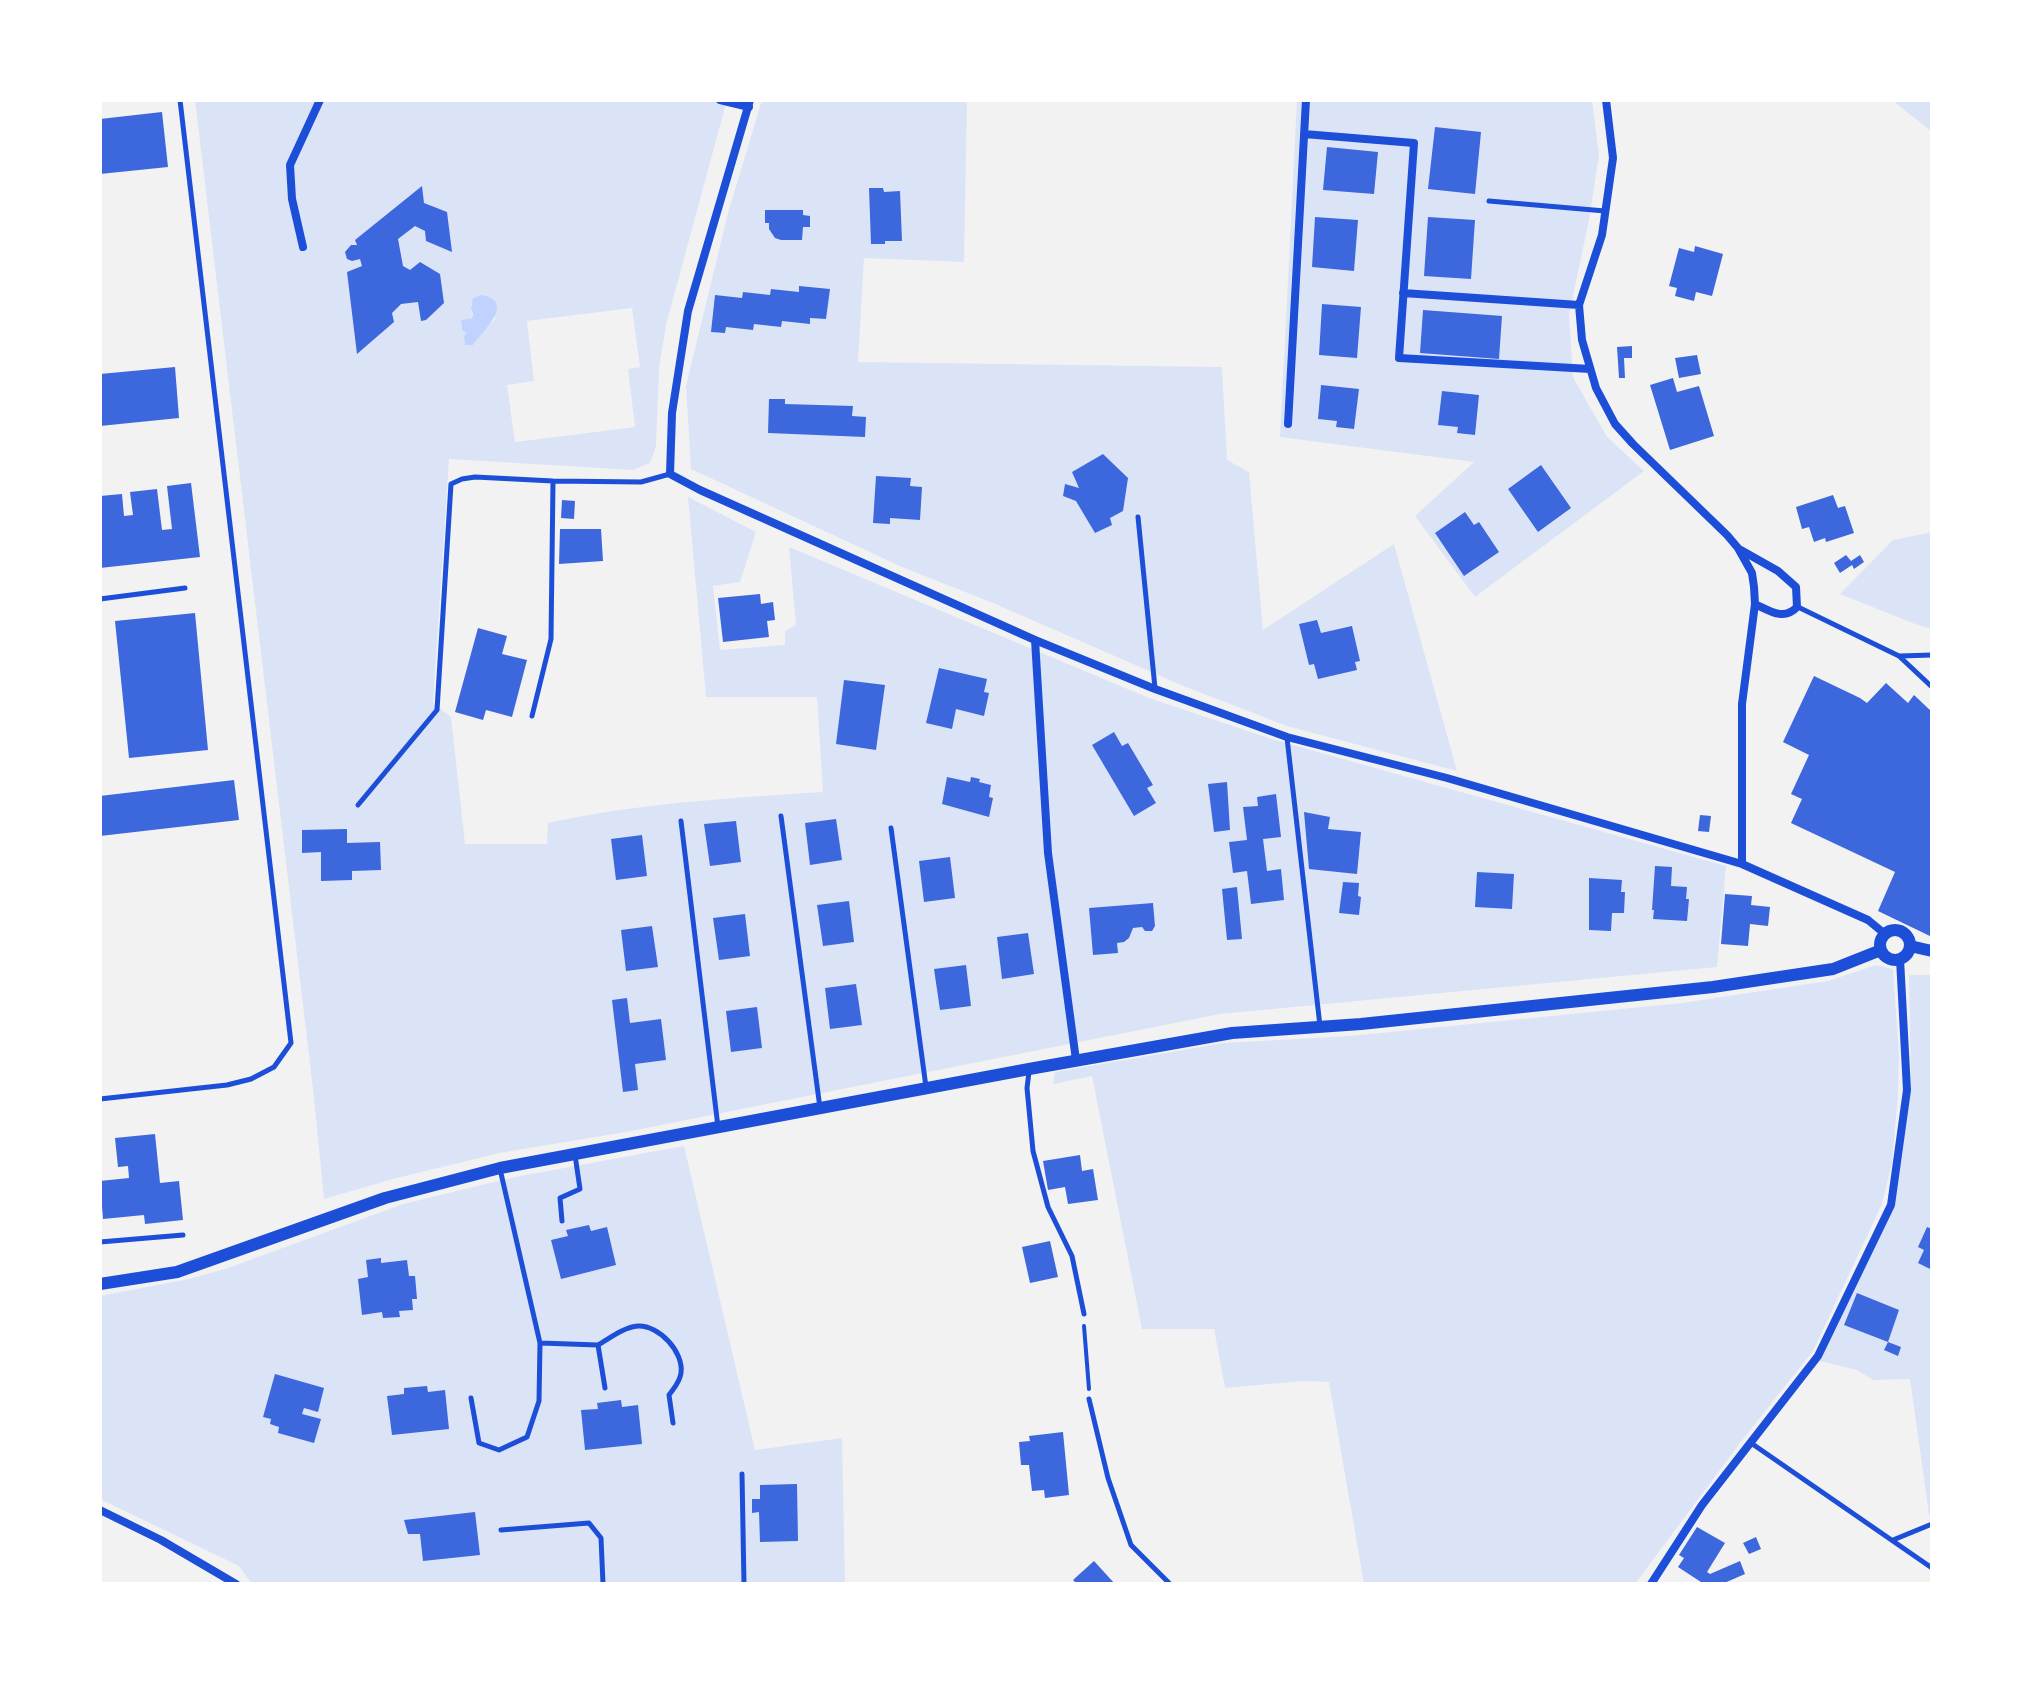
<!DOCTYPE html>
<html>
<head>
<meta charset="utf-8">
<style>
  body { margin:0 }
  #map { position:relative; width:2032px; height:1684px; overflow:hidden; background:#f2f2f2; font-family:Raleway,sans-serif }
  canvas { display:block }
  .frame { position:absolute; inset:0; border:102px solid #fff; pointer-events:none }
</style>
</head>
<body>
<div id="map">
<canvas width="2032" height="1684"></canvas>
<div class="frame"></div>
</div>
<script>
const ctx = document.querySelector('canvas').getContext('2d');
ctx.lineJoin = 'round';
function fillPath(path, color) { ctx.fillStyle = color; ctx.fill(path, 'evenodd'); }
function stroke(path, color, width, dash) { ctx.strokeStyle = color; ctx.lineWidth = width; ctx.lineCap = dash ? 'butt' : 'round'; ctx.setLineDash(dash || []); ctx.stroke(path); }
fillPath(new Path2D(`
  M195 100H727L666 325 659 369 656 446 650 463 633 470 449 459 433 703 451 717 465 844H547L548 823C638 803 731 798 823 792L817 697H706L688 497 756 532 740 582 713 586 720 650 785 645V631L796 625 789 547 1149 698 1275 740 1726 866 1717 967 1220 1014 626 1132 499 1153 393 1179 324 1199 313 1089ZM471 303 496 318 482 332 473 344 464 336 468 333 462 330 461 320 472 318ZM632 308 640 367 628 369 635 427 515 442 507 385 534 381 527 321Z
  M762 100H967L964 262 864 258 858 362 1222 367 1227 460 1249 472 1263 630 1394 544 1457 771 1287 726 1181 685 993 603 902 567 691 469 686 386 728 213Z
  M1297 100H1592L1599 155 1589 220 1569 315 1573 377 1607 437 1644 471 1475 597 1415 516 1474 462 1280 437Z
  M1895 100H1932V132L1897 104Z
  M1932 532V629L1915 624 1840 594 1893 540Z
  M1876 965 1893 969 1899 1056 1898 1094 1892 1163 1882 1204 1813 1351 1743 1439 1635 1584H1364L1329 1382 1303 1381 1225 1388 1214 1329H1142L1092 1076 1053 1084 1055 1072 1224 1043 1350 1036 1682 1003 1828 981Z
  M1909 975H1932V1515H1929L1910 1379 1873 1380 1857 1370 1820 1361 1893 1206 1911 1088Z
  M684 1146 755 1450 842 1438 845 1584H252L239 1566 100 1499V1296L189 1279 228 1268 403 1204 515 1177Z`), '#dbe4f7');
fillPath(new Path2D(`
  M482 295C516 302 483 331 473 345H465L464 336 467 333 462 330 461 320 472 318 473 314 471 309 473 298Z`), '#bfd3fe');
fillPath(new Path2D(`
  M162 112 168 167 100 174V119Z
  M1435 127 1481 132 1475 194 1428 189Z
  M1327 147 1378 152 1374 194 1323 190Z
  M422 186 424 203 447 212 452 252 426 241 425 231 415 226 398 239 403 266 410 270 420 262 440 274 444 303 426 320 421 321 418 302 401 304 392 313 394 322 357 354 347 272 362 266 360 259 352 261 347 259 345 252 351 245H357L355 240Z
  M869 188H883L884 192 900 191 902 241H885V244H871Z
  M765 210H803V215L810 216V227H803L802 240H781L775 238 769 229V223H765Z
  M1315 217 1358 220 1354 271 1312 267Z
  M1428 217 1475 220 1471 279 1424 276Z
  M1695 246 1723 254 1712 296 1696 292 1694 301 1675 296 1677 288 1669 286 1679 248 1694 252Z
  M799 286 830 289 826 319 810 318V324L782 321 781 327 754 324 753 330 726 327 725 333 711 332 715 295 742 298 743 292 770 295 771 289 799 292Z
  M1322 304 1361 307 1357 358 1319 355Z
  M1423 310 1502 316 1499 359 1420 353Z
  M1632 346V358H1624L1625 378H1619L1617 347Z
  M1697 355 1701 374 1679 378 1675 358Z
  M175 367 179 418 100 426V374Z
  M1673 378 1677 392 1699 386 1714 436 1670 450 1650 385Z
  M1321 385 1359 389 1354 429 1336 427 1337 421 1318 419Z
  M1442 391 1479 395 1475 435 1457 433 1458 427 1438 425Z
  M769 399H785V404L853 406 852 416 866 417 865 437 768 433Z
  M1103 454 1128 478 1123 511 1110 518 1112 525 1095 533 1076 501 1063 496 1065 484 1079 488 1072 472Z
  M1541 465 1571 508 1538 532 1508 489Z
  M876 476 911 478 910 486 922 487 920 520 890 518V524L873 523Z
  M191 483 200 557 100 568V496L122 494 124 516 133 515 130 492 157 489 162 530 172 529 167 486Z
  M1833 495 1838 508 1845 506 1854 533 1826 542 1825 538 1814 542 1809 527 1802 529 1796 507Z
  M562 500 575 501 574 519 561 518Z
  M1465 512 1474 525 1479 522 1499 552 1464 576 1435 533Z
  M560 529H601L603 561 559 564Z
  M1846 555 1851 561 1860 555 1864 562 1854 569 1852 565 1840 573 1834 563Z
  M760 594 761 604 773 602 775 620 767 621 769 637 723 642 718 598Z
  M195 613 208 750 129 758 115 621Z
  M1317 620 1321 633 1352 626 1360 661 1355 662 1357 670 1318 679 1314 664 1309 665 1299 624Z
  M478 628 507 636 502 654 527 660 512 717 486 710 483 720 455 712Z
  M939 668 987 679 984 692 989 693 984 716 956 709 952 729 926 723Z
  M1814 676 1860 698 1867 703 1886 683 1908 703 1914 695 1932 712V937L1878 911 1895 872 1791 823 1802 799 1791 794 1809 755 1783 742Z
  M844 680 885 685 876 750 836 744Z
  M1114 732 1122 746 1128 743 1153 785 1147 788 1156 803 1134 816 1092 745Z
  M947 777 970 782 971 777 980 779 979 782 991 785 989 797 993 798 989 817 942 804Z
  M234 780 239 820 100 836V796Z
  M1227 782 1230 830 1214 832 1208 784Z
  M1276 794 1281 837 1263 839 1267 871 1281 869 1284 900 1251 904 1247 871 1233 873 1229 842 1247 840 1243 807 1258 806 1257 797Z
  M1304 812 1330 817 1328 829 1361 832 1357 874 1309 869Z
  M1700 815 1711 816 1709 832 1698 831Z
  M836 819 842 860 810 865 805 823Z
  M736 821 741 862 710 866 704 824Z
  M347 829V843L380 842 381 870 352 871V880L321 881V852L302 853V830Z
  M642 835 647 876 616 880 611 839Z
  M950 857 955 898 924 902 919 861Z
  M1655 866 1672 867 1671 886 1687 887 1686 899H1689L1687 921 1653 919 1654 910H1652Z
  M1477 872 1514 874 1512 909 1475 907Z
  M1589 878 1622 880 1621 892H1625L1624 913H1612L1611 931 1589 930Z
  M1343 882 1359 883 1358 896 1361 897 1359 915 1339 913Z
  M1237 887 1242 939 1227 940 1222 889Z
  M1725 894 1752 896 1751 905 1770 907 1768 926 1750 924 1748 946 1721 944Z
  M849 901 854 942 823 946 817 905Z
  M1153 903 1155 926 1152 931H1145L1142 927 1133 928 1129 938 1124 942 1117 943 1118 953 1093 955 1089 908Z
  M745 914 750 956 719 960 713 918Z
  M652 926 658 967 626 971 621 930Z
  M1028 933 1034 974 1002 979 997 937Z
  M966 965 971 1006 940 1010 934 969Z
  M856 984 862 1025 830 1029 825 988Z
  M627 998 630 1023 661 1019 666 1060 635 1064 638 1090 623 1092 612 1000Z
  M757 1007 762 1048 731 1052 726 1011Z
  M155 1134 160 1183 179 1181 183 1220 145 1224 144 1215 103 1219 100 1181 129 1178 128 1166 118 1167 115 1138Z
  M1080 1155 1082 1171 1093 1169 1098 1200 1068 1204 1065 1187 1048 1190 1043 1161Z
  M589 1225 591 1231 607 1227 616 1265 561 1279 551 1240 568 1236 566 1230Z
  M1927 1227 1932 1229V1270L1918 1263 1924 1250 1918 1247Z
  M1050 1241 1058 1277 1030 1283 1022 1247Z
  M381 1258V1263L407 1260 409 1276H415L417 1299H412L413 1310 399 1311 400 1317 383 1318 382 1312 362 1315 358 1279 368 1277 366 1260Z
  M1857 1293 1899 1310 1888 1342 1901 1347 1898 1356 1884 1350 1888 1342 1844 1325Z
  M275 1374 324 1388 318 1412 304 1408 302 1414 321 1419 314 1443 278 1433 279 1427 270 1424 271 1419 263 1417Z
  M427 1386 428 1392 445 1390 449 1429 392 1435 387 1396 404 1394V1388Z
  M621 1400 622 1407 638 1405 642 1444 585 1450 581 1410 598 1409 597 1403Z
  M1063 1432 1069 1495 1045 1498 1044 1490 1032 1491 1029 1465H1021L1019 1442 1030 1441 1029 1436Z
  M797 1484 798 1541 760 1542 759 1512 752 1513V1499H760V1485Z
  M475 1512 480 1555 423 1561 420 1534H408L404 1520Z
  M1697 1527 1725 1543 1707 1572 1710 1574 1740 1561 1745 1574 1722 1584H1704L1678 1567 1684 1558 1679 1555Z
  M1756 1537 1761 1549 1749 1554 1743 1543Z
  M1094 1561 1115 1584H1077L1073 1580Z`), '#3d67dc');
stroke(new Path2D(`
  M1084 1326 1089 1389`), '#1d4ed8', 4);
stroke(new Path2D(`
  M1489 201 1605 211
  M1138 517 1155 688
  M100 599 185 588
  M1798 607 1899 656 1932 687
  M1900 656 1932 655
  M532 716 551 639 553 481
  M1287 738 1320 1026
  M358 805 437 710 451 484 462 479 475 477 553 481 641 482 670 474
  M781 816 820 1108
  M681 821 718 1127
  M891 828 926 1087
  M1029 1072 1027 1088 1033 1151 1048 1207 1072 1256 1084 1314
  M100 1099 227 1085 251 1079 274 1067 291 1043 180 100
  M562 1221 560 1198 580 1189 575 1155
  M100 1242 183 1235
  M540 1343 598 1345 605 1388
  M598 1345C610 1338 624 1327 638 1326 659 1325 684 1352 681 1373 680 1382 674 1388 669 1395L673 1423
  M471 1398 479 1443 499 1450 527 1437 539 1401 540 1343 500 1169
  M1089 1399 1108 1478 1131 1545 1170 1584
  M1751 1443 1932 1568
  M742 1474 744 1584
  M501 1530 589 1523 601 1538 603 1584
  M1893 1540 1932 1524`), '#1d4ed8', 5);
stroke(new Path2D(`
  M720 100 749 107
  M750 100 688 311 672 413 670 474 700 490 1035 640 1155 689 1287 737 1447 778 1742 864
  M1606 100 1613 158 1602 235 1579 305 1582 340 1596 388 1615 424 1633 444 1727 535 1738 548 1752 573 1754 587 1755 604 1742 704V864L1868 920 1885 934
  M1304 134 1414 143 1399 358 1590 369
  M303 247 292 199 290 165 320 100
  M1403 293 1579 305
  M1288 424 1306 100
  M1739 549 1778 571 1796 587 1797 607C1784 621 1770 611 1755 604
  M1035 640 1048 853 1076 1060
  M100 1510 161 1540 236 1584
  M1651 1584 1702 1505 1818 1356 1891 1205 1907 1090 1900 959`), '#1d4ed8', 8);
stroke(new Path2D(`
  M1880 945a15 15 0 1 1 30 0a15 15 0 1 1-30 0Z
  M1910 946 1932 951
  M100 1284 177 1272 385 1198 500 1168 1029 1069 1232 1033 1361 1024 1713 987 1833 969 1881 950`), '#1d4ed8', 12);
</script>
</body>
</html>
